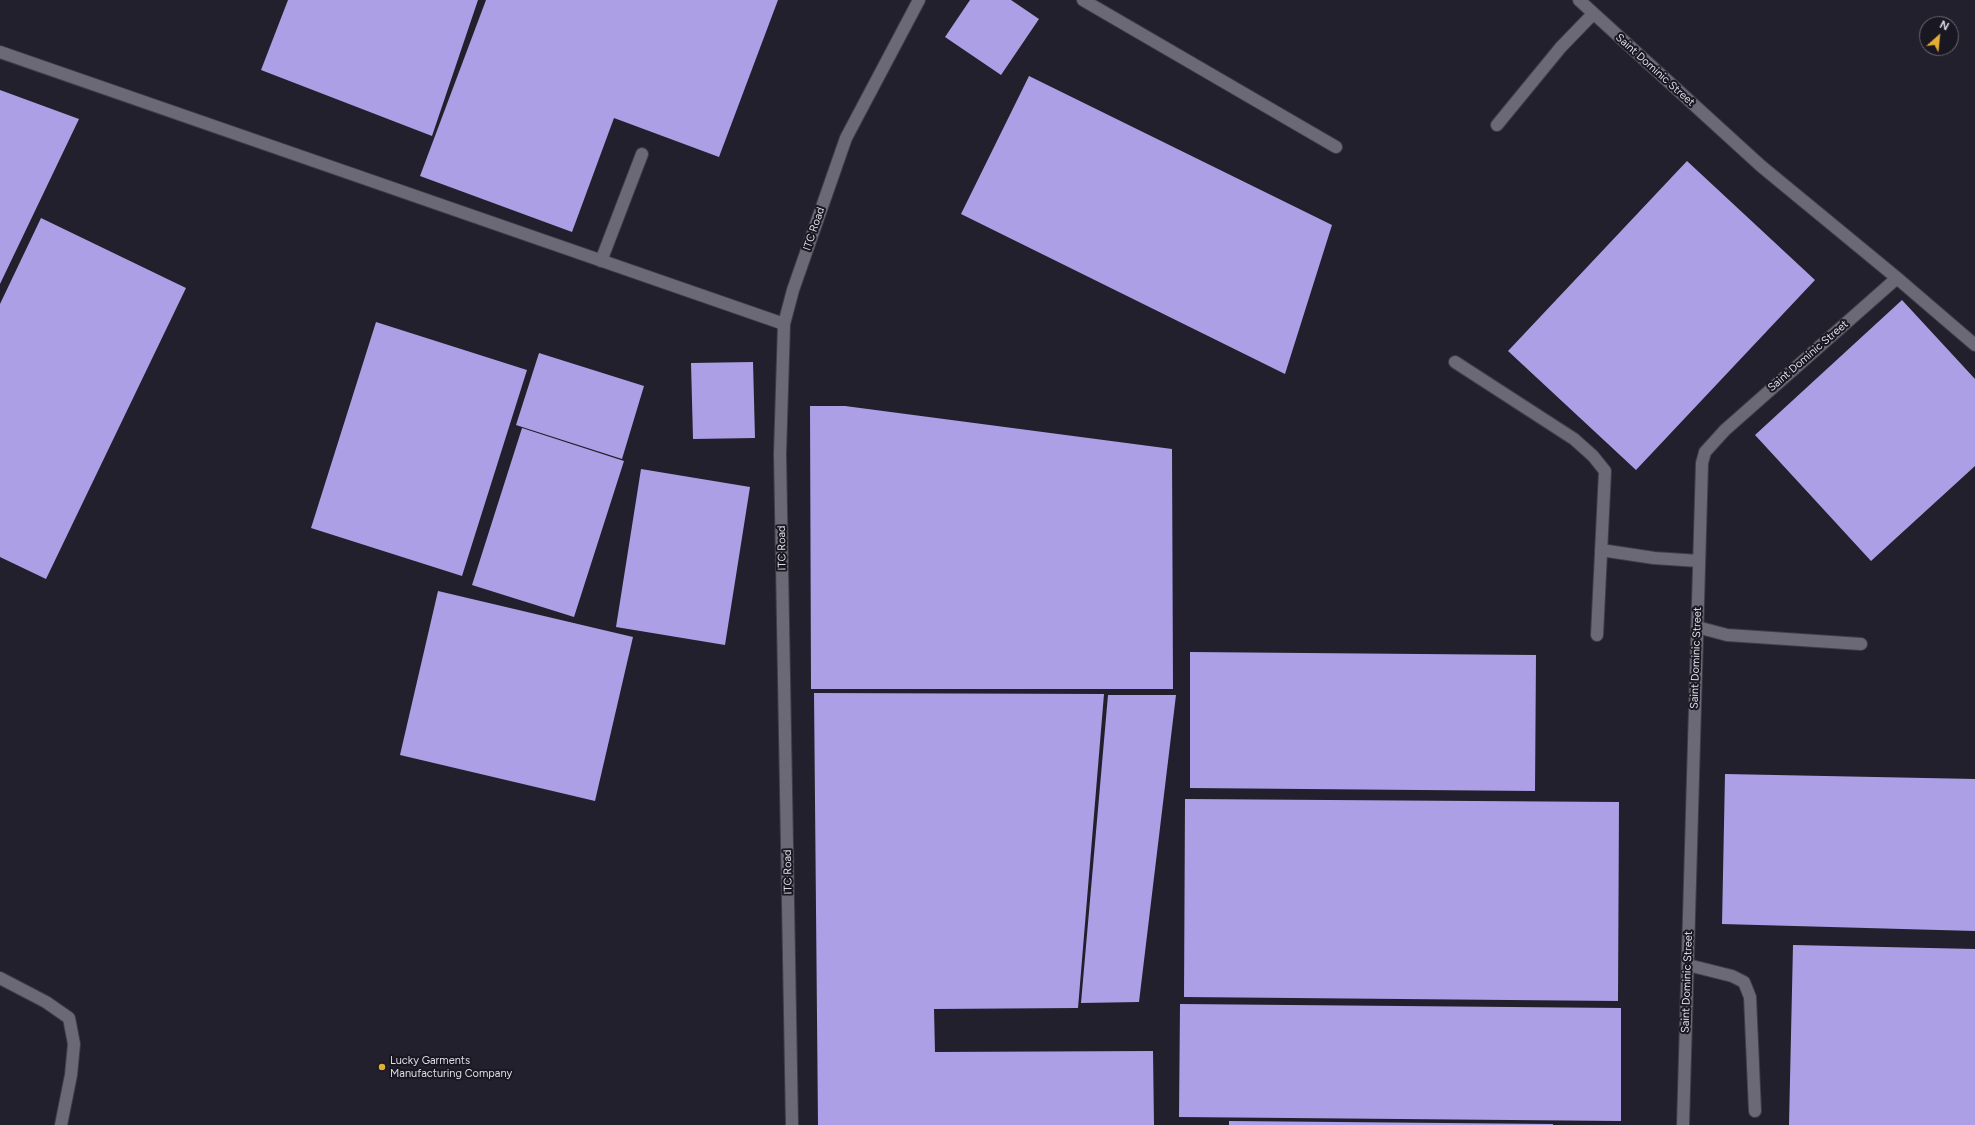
<!DOCTYPE html>
<html>
<head>
<meta charset="utf-8">
<style>
  body { margin:0 }
  #map { position:relative; width:1975px; height:1125px; overflow:hidden; background:#22202c; font-family:Figtree,sans-serif }
  canvas { display:block }
  .north { position:absolute; left:1919px; top:16px; width:40px; height:40px; box-sizing:border-box; background:#191722; border:1px solid #686770; border-radius:50%; rotate:27deg; font-size:11px; font-weight:700; line-height:16px; text-align:center; color:#dfdee6 }
  .north::after { content:''; display:block; margin:auto; width:14px; height:18px; background:#e3ae34; clip-path:polygon(50% 0,100% 100%,50% 72%,0 100%) }
</style>
</head>
<body>
<div id="map">
<canvas width="1975" height="1125"></canvas>
<div class="north">N</div>
</div>
<script>
const ctx = document.querySelector('canvas').getContext('2d');
ctx.lineJoin = 'round';
function fillPath(path, color) { ctx.fillStyle = color; ctx.fill(path, 'evenodd'); }
function stroke(path, color, width, dash) { ctx.strokeStyle = color; ctx.lineWidth = width; ctx.lineCap = dash ? 'butt' : 'round'; ctx.setLineDash(dash || []); ctx.stroke(path); }
function drawText(font, color, halo, rows, align = 'center') {
  ctx.font = font + ' Figtree,sans-serif'; ctx.lineWidth = 4; ctx.setLineDash([]); ctx.textBaseline = 'middle'; ctx.strokeStyle = halo; ctx.fillStyle = color; for (const [text, x, y, turn = 0] of rows) {
    ctx.save(); ctx.translate(x, y); ctx.rotate((+turn || 0) * Math.PI / 180); ctx.textAlign = isNaN(turn) ? turn : align; if (halo) ctx.strokeText(text, 0, 0); ctx.fillText(text, 0, 0); ctx.restore();
  }
}
fillPath(new Path2D(`
  M288 0H478L432 136 261 70Z
  M486 0H778L719 157 614 118 572 232 420 176Z
  M970 0H1011L1039 19 1001 75 945 37Z
  M1029 76 1332 225 1285 374 961 214Z
  M0 90 79 119 0 284Z
  M1687 161 1815 280 1636 470 1508 351Z
  M41 218 186 288 46 579 0 557V304Z
  M1902 300 1975 379V466L1871 561 1755 435Z
  M376 322 527 370 462 576 311 528Z
  M539 353 644 386 622 459 516 425Z
  M753 362 755 438 693 439 691 363Z
  M810 406H845L1172 449 1173 689H811Z
  M522 428 624 461 574 617 472 585Z
  M641 469 750 487 725 645 616 627Z
  M438 591 633 637 595 801 400 755Z
  M1190 652 1536 655 1535 791 1190 788Z
  M814 693 1104 694 1078 1008 934 1009 935 1052 1153 1051 1154 1125H818Z
  M1108 695H1176L1139 1002 1081 1003Z
  M1725 774 1975 779V931L1722 924Z
  M1185 799 1619 802 1618 1001 1184 997Z
  M1793 945 1975 949V1125H1789Z
  M1180 1004 1621 1008V1121L1179 1117Z
  M1229 1121 1553 1124V1125H1229Z`), '#ad9fe5');
const minor = new Path2D(`
  M1083 0 1336 147
  M1579 0 1761 166 1897 278 1975 345
  M0 52 784 324
  M1497 125 1561 47 1593 14
  M601 261 642 154
  M1455 362 1574 439 1593 456 1605 471 1597 635
  M1601 550 1654 558 1699 561
  M1697 627 1727 635 1861 644
  M1688 965 1732 976 1744 982 1750 997 1755 1111
  M0 978 46 1002 69 1018 74 1044 71 1075 61 1125
  M792 1125 780 454 784 324 793 290 846 138 919 0
  M1683 1125 1702 463 1705 452 1725 430 1897 278`);
stroke(minor, '#3f3d46', 14);
stroke(minor, '#6c6977', 12);
for (const [x, y, r, color] of [
  [382,1067,4,"#e3ae34"]
]) { const dot = new Path2D(); dot.arc(x, y, r, 0, 2 * Math.PI); ctx.fillStyle = color; ctx.fill(dot); stroke(dot, '#191722', 1.5); }
drawText('11px', '#dfdee6', '#191722', [
  ["Saint Dominic Street",1655,70,42],
  ["ITC Road",814,229,-71],
  ["Saint Dominic Street",1808,356,-41],
  ["ITC Road",782,548,-91],
  ["Saint Dominic Street",1696,658,-88],
  ["ITC Road",788,872,-91],
  ["Saint Dominic Street",1687,982,-88]
]);
drawText('11px', '#dfdee6', '#191722', [
  ["Lucky Garments",390,1061],
  ["Manufacturing Company",390,1074]
], 'left');
</script>
</body>
</html>
